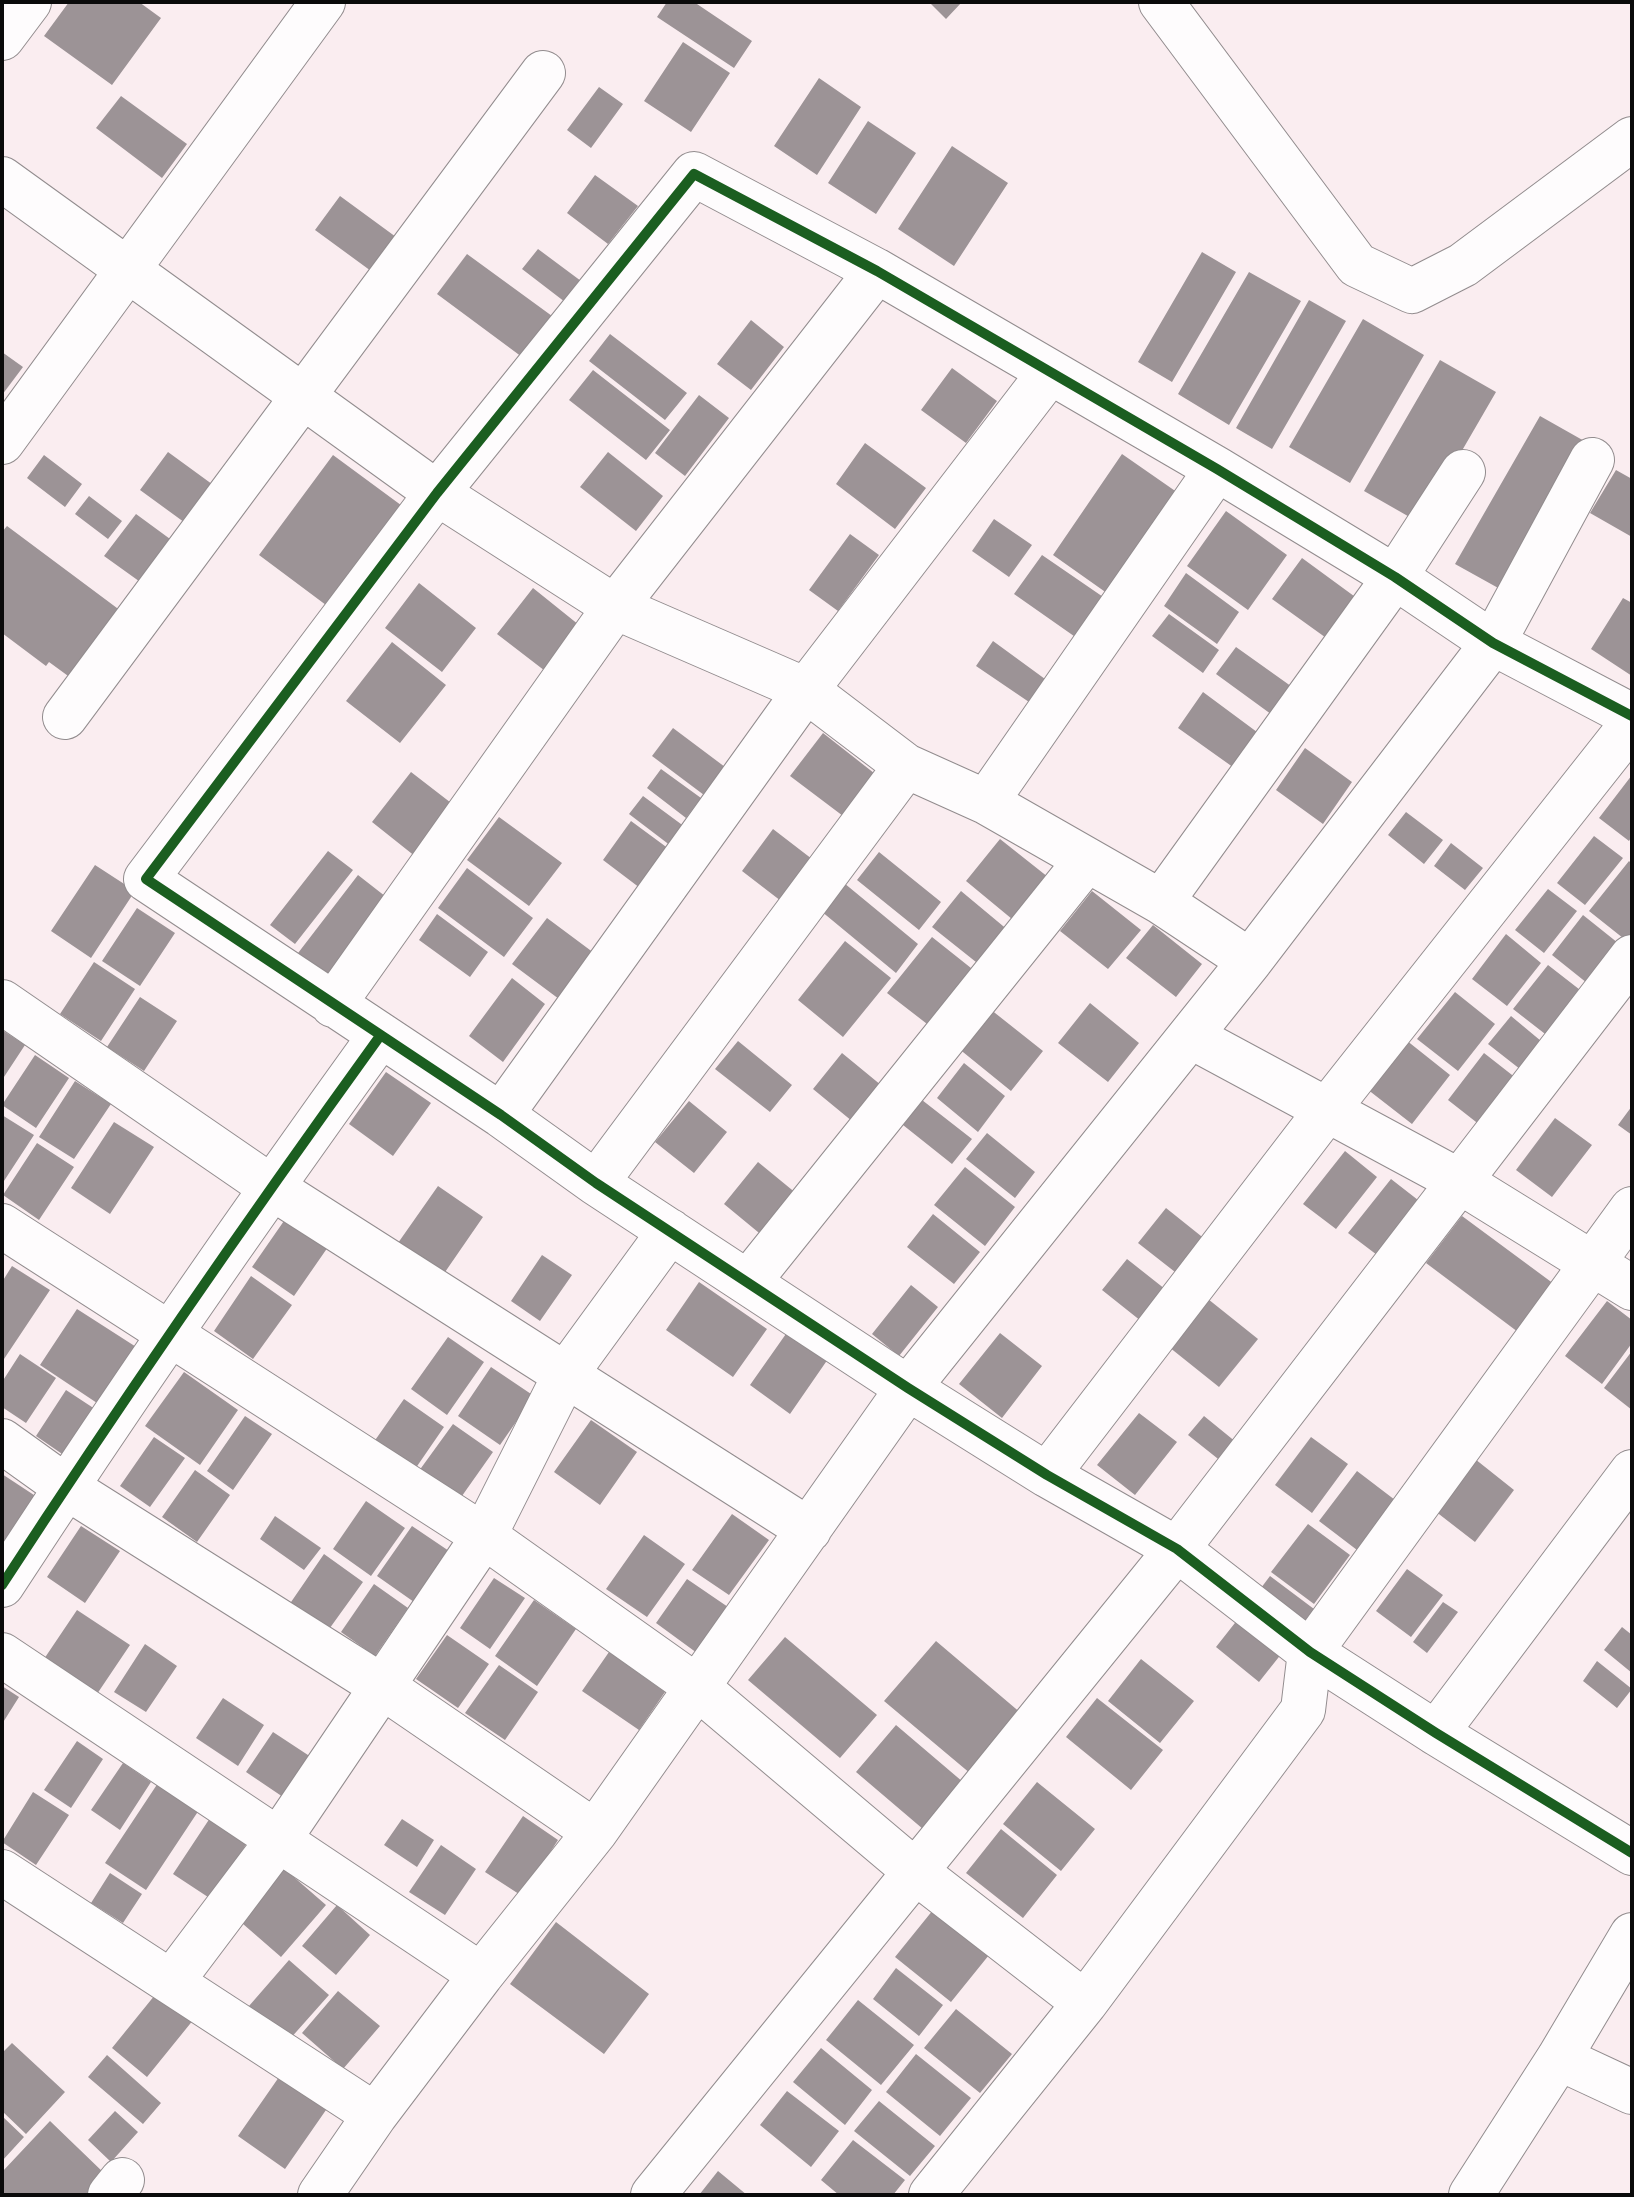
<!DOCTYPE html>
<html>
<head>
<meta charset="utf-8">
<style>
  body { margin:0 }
  #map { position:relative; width:1634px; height:2197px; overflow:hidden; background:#faedf0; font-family:Spectral,serif }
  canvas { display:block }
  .frame { position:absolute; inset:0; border:4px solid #0a0a0a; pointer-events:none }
</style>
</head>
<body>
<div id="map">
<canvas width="1634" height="2197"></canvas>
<div class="frame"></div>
</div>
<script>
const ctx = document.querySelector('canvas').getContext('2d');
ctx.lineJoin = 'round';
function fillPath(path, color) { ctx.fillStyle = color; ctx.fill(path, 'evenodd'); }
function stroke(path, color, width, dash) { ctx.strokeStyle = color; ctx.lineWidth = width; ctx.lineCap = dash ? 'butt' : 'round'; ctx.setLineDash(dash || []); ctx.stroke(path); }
fillPath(new Path2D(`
  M69 2H139L161 18 112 85 44 36Z
  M667 2H694L752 41 734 68 657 17Z
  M929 2H962L946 19Z
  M683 42 730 73 691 132 644 101Z
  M819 78 861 107 817 175 774 146Z
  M599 87 623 104 591 148 567 130Z
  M121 96 187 144 162 178 96 128Z
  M868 121 916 153 876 214 828 183Z
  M952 146 1008 183 954 266 898 229Z
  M595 175 638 206 608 244 567 213Z
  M340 196 396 237 371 271 315 230Z
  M538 249 581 281 565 302 522 269Z
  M1202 252 1236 272 1172 382 1138 362Z
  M467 254 552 316 522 357 437 294Z
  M1249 272 1301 301 1229 425 1178 394Z
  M1309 300 1346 321 1272 449 1236 428Z
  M1363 319 1424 355 1350 483 1289 447Z
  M751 320 784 347 751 390 717 364Z
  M610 334 687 393 665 420 589 361Z
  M2 352 23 367 2 395Z
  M1440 360 1496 392 1420 523 1364 491Z
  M952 368 997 401 966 443 921 410Z
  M593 370 670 430 646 460 569 400Z
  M699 395 729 418 685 476 655 453Z
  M1540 416 1586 442 1500 589 1455 564Z
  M865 443 926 488 895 529 836 484Z
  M168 452 216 487 188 525 140 490Z
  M608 452 663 496 636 531 580 487Z
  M1122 454 1181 495 1111 596 1053 555Z
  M44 455 82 484 65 507 27 478Z
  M333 455 409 511 334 611 259 555Z
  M1616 470 1632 479V537L1590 513Z
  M89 496 122 521 108 539 75 514Z
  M1226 511 1287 555 1248 610 1187 566Z
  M136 514 181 547 150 589 104 556Z
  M994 519 1032 545 1009 577 972 551Z
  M7 526 125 614 75 681 49 662 46 666 2 633V532Z
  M850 534 879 555 838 611 809 590Z
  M1042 555 1109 601 1081 641 1014 594Z
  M1302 558 1358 599 1329 640 1272 599Z
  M1186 573 1239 612 1217 644 1164 606Z
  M419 583 476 628 442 672 385 628Z
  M533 588 584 629 549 674 497 634Z
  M1623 598 1632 603V676L1591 649Z
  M1169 614 1219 650 1203 673 1152 636Z
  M993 641 1045 679 1029 702 976 666Z
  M392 642 446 685 400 743 346 701Z
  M1236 647 1295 689 1275 717 1216 674Z
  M1203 692 1261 735 1237 770 1178 728Z
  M673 728 725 767 704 795 652 756Z
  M823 733 879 777 847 819 790 776Z
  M1305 748 1352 782 1323 824 1276 790Z
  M661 769 701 798 686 818 647 788Z
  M411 772 455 806 416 857 372 822Z
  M1632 775V836L1629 841 1599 818Z
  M643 796 685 827 671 846 629 814Z
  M1406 812 1443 840 1424 864 1388 835Z
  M499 817 562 863 529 906 467 860Z
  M631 821 669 849 640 888 603 860Z
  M773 829 812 859 781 901 742 871Z
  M1594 836 1623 858 1585 905 1557 883Z
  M1000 839 1053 881 1018 924 966 881Z
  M1451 843 1483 868 1465 890 1434 866Z
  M328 851 353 870 295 944 270 925Z
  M879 852 941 902 919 930 857 880Z
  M1629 861 1632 864V937L1628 942 1589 911Z
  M95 865 135 891 91 958 51 931Z
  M467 868 533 918 504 957 438 908Z
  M358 875 390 900 327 981 295 957Z
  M844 883 918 944 896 973 821 911Z
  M1548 889 1577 911 1544 953 1515 930Z
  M961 891 1009 931 981 966 932 927Z
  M1092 891 1141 930 1108 969 1060 931Z
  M137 908 175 933 140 986 102 961Z
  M437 914 488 952 470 977 419 940Z
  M1583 915 1623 947 1592 987 1552 955Z
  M547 918 594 953 559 999 512 964Z
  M1153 925 1202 964 1176 997 1126 958Z
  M1506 934 1541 963 1507 1006 1472 979Z
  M932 937 976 972 931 1027 887 993Z
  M845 941 891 978 843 1037 798 1000Z
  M94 962 135 989 101 1041 60 1014Z
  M1548 965 1584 993 1549 1037 1513 1009Z
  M512 978 545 1004 503 1062 469 1036Z
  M1455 992 1495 1024 1458 1071 1417 1039Z
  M140 997 177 1021 144 1071 107 1047Z
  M1090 1003 1139 1043 1108 1082 1058 1043Z
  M990 1009 1043 1051 1011 1091 958 1048Z
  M1511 1016 1547 1046 1525 1073 1488 1044Z
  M2 1030 25 1045 2 1080Z
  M1406 1040 1450 1075 1412 1124 1367 1089Z
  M738 1041 792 1085 770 1112 715 1069Z
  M842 1053 887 1090 858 1126 813 1089Z
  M1484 1053 1521 1082 1485 1129 1448 1100Z
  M35 1055 69 1078 36 1128 2 1105Z
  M964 1063 1005 1096 978 1132 937 1098Z
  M386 1072 431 1103 393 1156 349 1124Z
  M75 1081 111 1104 74 1159 39 1137Z
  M922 1100 972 1139 952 1164 903 1125Z
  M689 1101 727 1132 694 1173 655 1142Z
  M1632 1106V1135L1618 1125Z
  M2 1115 34 1135 2 1184Z
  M1555 1118 1592 1145 1552 1197 1516 1170Z
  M114 1122 154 1147 110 1214 71 1188Z
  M987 1133 1035 1172 1015 1198 966 1159Z
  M37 1143 74 1167 39 1220 3 1195Z
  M1345 1151 1377 1177 1336 1229 1303 1204Z
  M758 1162 797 1194 764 1237 724 1204Z
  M965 1167 1015 1207 985 1246 934 1205Z
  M1391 1179 1427 1207 1385 1261 1348 1233Z
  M438 1186 483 1217 443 1275 398 1243Z
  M1166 1208 1211 1244 1184 1279 1138 1243Z
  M933 1214 980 1252 954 1284 907 1247Z
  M1462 1216 1554 1284 1518 1332 1426 1263Z
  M286 1218 328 1247 294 1296 252 1267Z
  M542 1255 572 1275 540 1321 511 1301Z
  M1127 1259 1170 1293 1146 1325 1102 1290Z
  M12 1266 50 1290 2 1362V1282Z
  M251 1276 292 1305 253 1359 214 1331Z
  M699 1282 767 1329 733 1377 666 1330Z
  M911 1285 938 1307 899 1356 872 1334Z
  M1208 1299 1258 1339 1219 1387 1169 1347Z
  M1607 1301 1632 1320V1343L1602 1384 1565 1356Z
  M77 1309 144 1352 106 1409 40 1365Z
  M788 1331 828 1359 790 1414 750 1385Z
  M1000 1333 1042 1366 1002 1418 959 1384Z
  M448 1337 484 1362 447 1415 411 1389Z
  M1632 1351V1410L1604 1388Z
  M20 1354 56 1378 26 1423 2 1407V1382Z
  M491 1367 534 1396 500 1445 458 1416Z
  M184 1372 238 1410 200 1465 145 1426Z
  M66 1390 98 1411 68 1458 36 1436Z
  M404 1399 444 1427 411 1475 371 1446Z
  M1139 1413 1177 1442 1135 1495 1097 1465Z
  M245 1416 272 1434 233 1490 207 1471Z
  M1204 1416 1242 1447 1227 1466 1188 1435Z
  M591 1420 637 1452 600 1505 554 1472Z
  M453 1424 493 1452 457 1503 416 1475Z
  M154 1437 185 1458 150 1507 120 1486Z
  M1311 1437 1348 1464 1312 1513 1275 1485Z
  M1475 1459 1514 1490 1475 1542 1435 1511Z
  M195 1470 230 1495 197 1542 162 1517Z
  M1357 1471 1395 1500 1357 1550 1319 1521Z
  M2 1474 37 1497 2 1551Z
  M366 1501 405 1528 371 1576 333 1549Z
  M732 1514 769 1540 729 1595 692 1570Z
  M275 1516 321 1548 304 1570 260 1539Z
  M1308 1524 1350 1555 1314 1604 1271 1572Z
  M81 1526 120 1551 85 1603 47 1577Z
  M412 1526 449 1551 414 1602 377 1576Z
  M644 1535 685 1564 647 1617 606 1589Z
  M324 1554 363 1582 327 1632 289 1605Z
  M1407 1569 1443 1595 1411 1637 1376 1611Z
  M1270 1576 1314 1609 1295 1633 1252 1600Z
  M494 1578 525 1598 490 1649 460 1628Z
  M687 1579 728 1607 697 1653 656 1623Z
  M374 1584 408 1608 375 1656 341 1632Z
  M534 1600 576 1629 537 1686 495 1656Z
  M1443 1602 1458 1612 1427 1653 1413 1642Z
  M77 1610 130 1645 97 1694 44 1659Z
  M1242 1614 1286 1648 1259 1682 1216 1647Z
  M1622 1627 1632 1635V1673L1604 1650Z
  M447 1635 489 1664 458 1708 416 1679Z
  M785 1637 877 1715 840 1758 748 1680Z
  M936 1641 1022 1714 971 1774 884 1701Z
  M145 1644 177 1666 146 1712 114 1692Z
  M609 1652 665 1692 639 1730 582 1691Z
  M1141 1659 1194 1701 1160 1743 1108 1701Z
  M1597 1661 1632 1689 1617 1708 1583 1681Z
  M499 1665 538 1692 505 1740 465 1713Z
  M2 1686 19 1697 2 1724Z
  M223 1698 264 1725 238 1766 196 1738Z
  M1097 1698 1163 1750 1131 1790 1066 1737Z
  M896 1725 970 1788 930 1835 856 1772Z
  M273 1732 311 1757 283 1797 246 1772Z
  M77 1741 103 1759 71 1808 44 1790Z
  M123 1763 151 1782 120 1830 91 1810Z
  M1037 1782 1095 1829 1061 1871 1003 1824Z
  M158 1783 199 1810 146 1890 105 1863Z
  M33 1792 69 1815 36 1865 2 1842Z
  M523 1816 558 1840 522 1896 485 1872Z
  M210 1818 247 1843 211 1899 173 1874Z
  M402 1819 434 1840 417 1867 384 1845Z
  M1001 1829 1057 1875 1023 1918 966 1873Z
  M441 1845 476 1869 445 1915 409 1892Z
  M280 1865 326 1905 281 1957 235 1917Z
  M110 1873 142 1894 123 1923 91 1903Z
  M337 1905 370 1935 336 1975 302 1946Z
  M933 1910 989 1955 951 2002 895 1957Z
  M556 1922 649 1994 604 2054 510 1984Z
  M289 1960 329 1995 289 2040 249 2006Z
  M896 1968 943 2005 919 2036 873 1999Z
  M159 1990 194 2019 147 2077 112 2048Z
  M338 1991 380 2026 343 2069 302 2033Z
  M858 2000 914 2045 881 2085 826 2040Z
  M956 2009 1012 2054 980 2093 924 2048Z
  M12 2043 65 2092 26 2134 2 2111V2053Z
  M821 2048 872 2090 845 2125 793 2082Z
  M916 2054 971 2098 940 2136 886 2092Z
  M107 2055 161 2103 143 2124 88 2077Z
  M279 2077 326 2110 285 2169 238 2136Z
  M787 2091 839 2131 811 2167 760 2125Z
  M879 2101 935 2146 910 2176 854 2131Z
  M115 2111 138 2132 111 2162 88 2140Z
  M2 2116 24 2137 2 2161Z
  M50 2121 105 2174 86 2195H2V2172Z
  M853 2140 905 2180 893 2195H839L821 2180Z
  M718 2171 747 2195H699Z`), '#9c9396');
const street = new Path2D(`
  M1161 2 1357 265 1412 291 1463 265 1632 139
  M2 38 29 2
  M2 179 437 493 615 607 806 690 906 766 986 802 1161 902 1250 961
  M2 442 323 2
  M1632 716 1493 643 1395 577 1217 469 877 271 694 174 437 493 146 879 501 1115 596 1183 908 1388 1047 1475 1177 1549 1310 1652 1436 1733 1632 1853
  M65 717 543 73
  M986 802 1217 469
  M1161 902 1395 577 1463 472
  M2 1002 271 1187 809 1530
  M333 1005 615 607 877 271
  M1190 1036 1459 1181 1632 1288
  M501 1115 806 690 1050 372
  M596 1183 906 766
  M2 1226 484 1536 697 1687 916 1872 1085 2003
  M749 1281 1086 861
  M2 1441 66 1487 383 1687 595 1832
  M1047 1475 1327 1110 1632 724
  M2 1585C123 1399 250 1216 380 1036
  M2 1655 481 1975
  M1436 1733 1632 1472
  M2 1872 375 2115
  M172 1981 279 1839 484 1536 565 1375 670 1231
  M1559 2058 1632 2092
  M110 2195 122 2180
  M320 2195 375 2115 481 1975 595 1832 908 1388 1250 961 1493 643 1592 460
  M653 2195 1177 1549 1632 957
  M931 2195 1085 2003 1303 1710 1310 1652 1632 1209
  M1471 2195 1559 2058 1632 1935`);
stroke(street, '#928c8e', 46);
stroke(street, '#fefcfd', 44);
stroke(new Path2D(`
  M1632 716 1493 643 1395 577 1217 469 877 271 694 174 437 493 146 879 501 1115 596 1183 908 1388 1047 1475 1177 1549 1310 1652 1436 1733 1632 1853
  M2 1585C123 1399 250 1216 380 1036`), '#1b5e20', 10);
</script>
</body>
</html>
